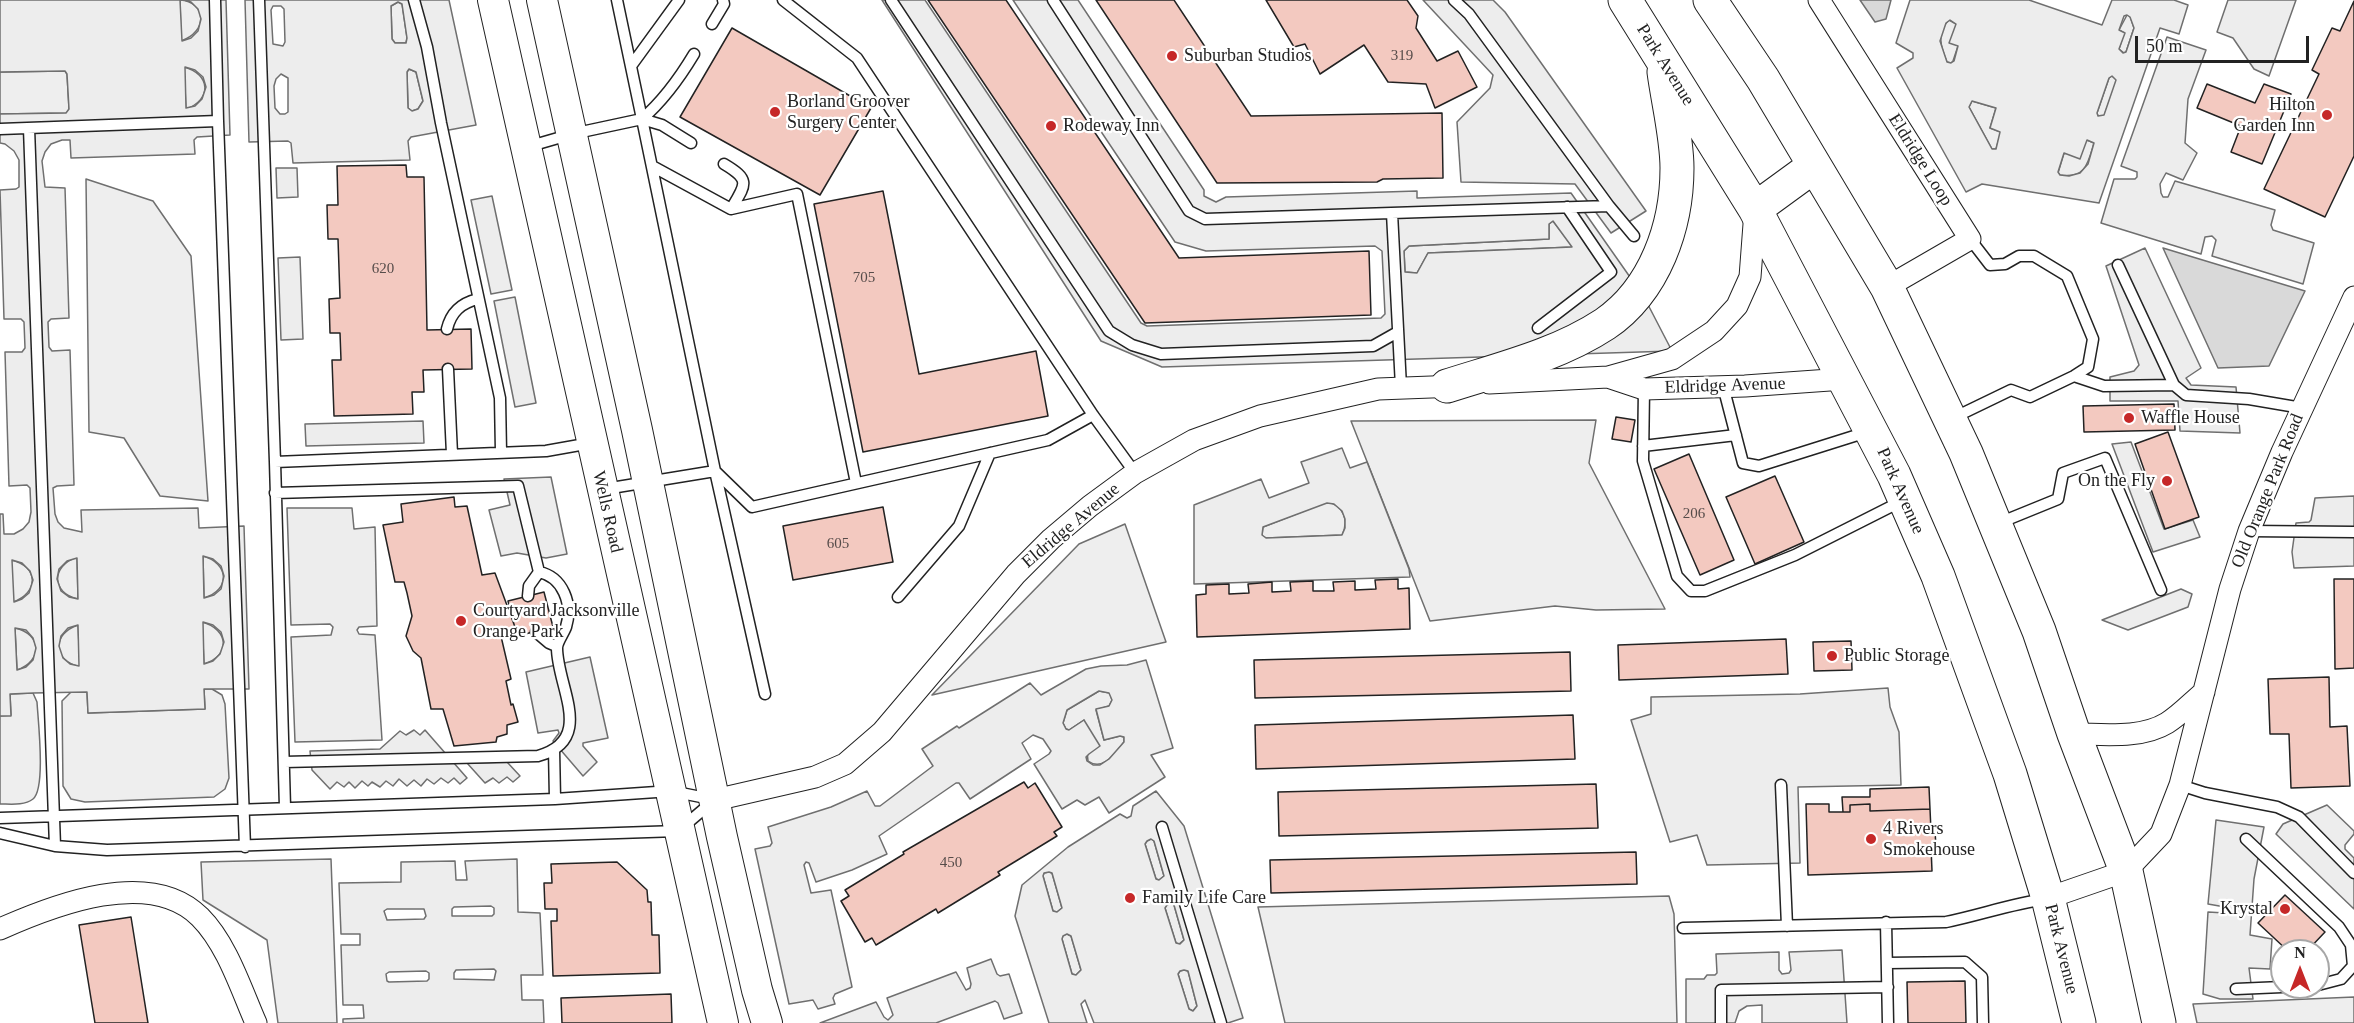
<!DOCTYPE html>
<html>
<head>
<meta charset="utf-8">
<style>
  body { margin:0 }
  #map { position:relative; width:2354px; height:1023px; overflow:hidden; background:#fff; font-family:Georgia,serif }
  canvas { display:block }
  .north { position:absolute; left:2270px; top:939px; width:60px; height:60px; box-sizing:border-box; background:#fff; border:2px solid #a7a7a7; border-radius:50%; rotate:0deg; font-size:16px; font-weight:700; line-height:24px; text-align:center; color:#222 }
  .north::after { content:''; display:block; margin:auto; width:21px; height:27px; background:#c62828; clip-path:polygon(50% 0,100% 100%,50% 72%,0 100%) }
  .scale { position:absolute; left:2135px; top:36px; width:174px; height:27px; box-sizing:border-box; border:3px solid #222; border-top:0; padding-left:8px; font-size:18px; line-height:21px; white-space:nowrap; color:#222; -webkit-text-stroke:4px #fff; paint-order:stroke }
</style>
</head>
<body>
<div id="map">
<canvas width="2354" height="1023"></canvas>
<div class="north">N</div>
<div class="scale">50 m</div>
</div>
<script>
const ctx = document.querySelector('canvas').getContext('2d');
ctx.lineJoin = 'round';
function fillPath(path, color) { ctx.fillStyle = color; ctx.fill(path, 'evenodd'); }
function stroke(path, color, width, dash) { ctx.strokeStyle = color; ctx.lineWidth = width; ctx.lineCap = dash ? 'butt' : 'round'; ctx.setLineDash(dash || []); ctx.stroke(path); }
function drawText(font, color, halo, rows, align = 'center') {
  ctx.font = font + ' Georgia,serif'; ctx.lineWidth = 4.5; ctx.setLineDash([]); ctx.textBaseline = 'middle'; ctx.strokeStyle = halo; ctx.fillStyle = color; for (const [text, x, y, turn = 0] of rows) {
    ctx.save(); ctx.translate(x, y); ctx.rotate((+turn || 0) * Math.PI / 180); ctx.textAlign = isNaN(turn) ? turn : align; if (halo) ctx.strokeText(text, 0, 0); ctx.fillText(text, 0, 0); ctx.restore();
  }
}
const green = new Path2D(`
  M180 0C207 2 208 32 181 41Z
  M398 2 402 4 407 38 406 43H395L392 39 391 6Z
  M2127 15 2130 16 2134 28 2126 52 2124 53 2119 49 2124 33 2119 30Z
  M1949 20 1956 24 1958 46 1953 61 1951 63 1947 62C1941 48 1936 32 1949 20Z
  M184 67C211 74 212 100 186 109Z
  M409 69 416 72 423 101 418 109 412 111 408 108 407 72Z
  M65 71 67 74 69 109 67 113 0 114V72Z
  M2112 76 2117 80 2104 116H2098L2097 113 2109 78Z
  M1972 101 1996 108 1990 128 2001 132 1996 149H1992L1969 107Z
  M2087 140 2094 143C2088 163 2086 179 2060 175L2058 173 2064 153Z
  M86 179 153 201 191 256 208 501 160 496 124 438 89 432Z
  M1553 221 1573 247 1428 253 1417 273 1405 272 1404 251 1409 246 1549 239V224Z
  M1596 420 1589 463 1665 609 1596 610 1555 606 1430 621 1351 421Z
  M1327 502C1344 505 1349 521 1342 535L1266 538 1262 536 1263 527Z
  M1125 524 1166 642 932 695 1079 544Z
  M203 556C229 563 231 590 204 598Z
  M77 557 78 599C51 593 51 566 77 557Z
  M11 560C39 566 39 593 13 602Z
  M202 622C229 629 231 656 204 664Z
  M78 625 80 667C52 660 52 634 78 625Z
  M15 628C42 634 43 661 17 670Z
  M204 689H212L222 695 225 704 229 778 225 789 214 797 85 802 71 799 63 786 62 701 71 692H87L88 713 205 709Z
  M1099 691 1110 693 1112 700 1109 706 1096 710 1104 740 1120 736 1124 737V742C1115 753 1103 772 1088 761L1084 720 1069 730 1066 729 1063 723 1067 710Z
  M33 693 37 702C38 720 46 789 33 799 24 806 10 804 0 804V716L11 715 10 694Z
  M1151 839 1154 841 1164 876 1159 880 1156 879 1145 844 1147 841Z
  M331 859 337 1023H278L267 940 203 900 201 862Z
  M1049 872 1052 873 1062 908 1057 912 1053 911 1043 876 1044 873Z
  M1669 896 1674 914 1677 1023H1285L1258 907Z
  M1171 903 1174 905 1184 940 1179 944 1176 943 1165 908 1167 904Z
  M1067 934 1071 936 1081 970 1076 975 1072 974 1062 939 1063 935Z
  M1184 970 1188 971 1197 1006 1193 1011 1189 1009 1178 974 1180 971Z
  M2354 997V1023H2197L2193 1004Z`);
fillPath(green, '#eee');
stroke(green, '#6f6f6f', 1.5);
const parking = new Path2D(`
  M0 0H180L182 41 191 38 198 31 201 19 198 9 191 2 184 0H226L230 135 197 137 194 140 195 154 71 158 70 140H62L51 144 45 152 42 161 45 187 65 188 69 318 51 319 48 322 49 347 52 351 70 350 74 485 57 486 53 488 55 514 58 522 64 528 82 532 81 510 198 508 199 528 244 526 249 689H204L205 709 88 713 87 692 33 693 10 694 11 716H0V514H3L4 534H14L23 529 29 522 31 512 30 488 27 485 9 486 5 352H22L25 348 24 322 21 319H4L0 190 16 189 19 187V160L14 151 5 144 0 143V114L66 113 69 109 67 74 65 71 0 72ZM185 67 195 70 203 77 206 87 202 99 195 106 186 108ZM203 556 213 559 221 566 224 576 221 589 214 595 204 598ZM77 558 78 599 69 597 61 591 57 579 59 569 67 561ZM12 560 22 563 30 571 33 580 29 593 22 599 14 602ZM203 622 213 625 221 632 224 642 220 654 213 661 204 664ZM78 625 79 666 70 664 63 658 59 646 61 636 68 628ZM15 628 26 630 33 638 36 648 33 660 26 667 17 670Z
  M245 0H449L476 125 411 137 408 141 410 160 293 163 291 143 288 141 249 142ZM398 2 402 4 407 38 406 43H395L392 39 391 6ZM273 6H281L284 9 285 42 283 46 273 44 271 10ZM409 69 416 72 423 101 418 109 412 111 408 108 407 72ZM281 74 288 78V112L285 114H280L275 108 274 86 276 79Z
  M882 0H925L1141 323 1147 326 1381 318 1385 314 1382 251 1375 246 1206 251 1175 242 1013 0H1078L1204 190V196L1216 202 1226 197 1417 191V198L1571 193 1644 297 1672 351 1162 367 1101 341ZM1553 221 1572 247 1428 253 1417 273 1405 272 1404 251 1409 246 1549 239V224Z
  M1423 0H1493L1505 12 1646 211 1611 233 1575 184 1461 182 1457 122 1490 88 1493 75Z
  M1910 0H2029L2102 25 2112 0H2174L2188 5 2179 34 2160 28 2099 203 1982 184 1966 192 1897 68 1913 58V53L1896 43ZM2127 15 2130 17 2134 28 2126 52 2123 53 2119 49 2125 33 2119 30 2124 16ZM1950 20 1956 24 1949 43 1958 46 1954 61 1951 63 1947 62 1940 41 1946 23ZM2112 76 2116 80 2104 115 2098 116 2097 113 2109 78ZM1972 101 1996 108 1990 128 2000 132 1996 149H1992L1969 107ZM2087 140 2094 143 2088 164 2080 173 2069 176 2060 175 2058 172 2064 153 2080 159Z
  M2228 0H2296L2269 76 2254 69 2233 38 2217 32Z
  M2167 37 2206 50 2188 99 2185 143 2197 153 2183 180 2166 173 2160 184 2161 193 2163 197H2168L2175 181 2275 210 2271 225 2273 230 2314 243 2303 284 2212 256 2216 240 2212 236 2205 237 2201 254 2101 223 2114 179H2135L2137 177V172L2121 166Z
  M276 168H297L298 197 277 198Z
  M492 196 512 290 491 294 471 200Z
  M2145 248 2201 368 2186 378 2191 385 2236 387 2240 433 2180 431 2178 401H2110V377L2134 371 2139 365 2106 266Z
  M300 257 303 339 281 340 278 258Z
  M515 297 536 403 515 407 494 301Z
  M423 421 424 443 306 446 305 424Z
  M2131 442 2164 529 2193 520 2200 537 2153 552 2112 444Z
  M1342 448 1350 468 1367 462 1409 569 1410 577 1194 584V505L1261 479 1269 498 1309 483 1301 462ZM1327 503 1334 504 1342 511 1345 519V528L1342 535 1266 538 1262 535 1263 527Z
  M551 477 567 554 546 558 517 553 501 556 489 510 510 505 504 479Z
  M2354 496V566L2294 568 2292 552 2296 523 2309 522 2311 520 2315 498Z
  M287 508H352L354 529 375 527 377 626 359 627 357 630 359 634 375 635 382 740 295 742 291 637 331 635 333 627 330 624 291 625Z
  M2181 589 2192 594 2188 607 2128 630 2102 620Z
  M590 657 608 738 583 743V746L597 762 583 776 553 741 559 733 558 730 538 733 526 672Z
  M1146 660 1173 748 1151 755 1165 777 1109 813 1099 797 1085 805 1077 800 1062 809 1034 764 1049 754 1051 751 1043 739 1033 735 1022 743 1031 759 970 799 959 783H956L879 836 887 854 852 870 816 882 809 863 806 862 804 865 811 893 831 890 852 987 835 994 833 998 835 1004 818 1009 813 1000 789 1004 755 849 770 846 772 843 768 827 831 807 867 791 875 806H880L933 766 922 749 957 726 959 728 1030 683 1041 695 1086 669 1101 666 1127 665ZM1099 691 1109 693 1112 700 1109 706 1096 709 1104 740 1120 736 1124 737V742L1109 759 1100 765H1093L1087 761 1086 757 1089 754 1100 746 1084 720 1069 730 1066 729 1063 723 1067 710Z
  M1888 688 1890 707 1899 732 1901 785 1798 787 1800 863 1707 865 1697 835 1670 842 1631 720 1651 714V697L1800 694Z
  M414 730 420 735 425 730 467 778 460 784 454 778 448 783 441 778 434 784 427 779 421 786 414 780 407 786 399 779 393 786 386 781 380 787 372 782 368 786 362 781 355 788 349 782 344 787 337 782 330 789 312 770 310 751 380 749 400 731 406 735Z
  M507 762 520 776 513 782 507 777 499 783 493 778 485 783 467 763Z
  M1156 791 1184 826 1243 1018 1228 1023H1094L1085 1000 1081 1004 1087 1023H1049L1015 916 1022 885 1068 847 1120 814 1127 818 1131 816 1133 806ZM1151 839 1154 841 1164 876 1159 880 1156 879 1145 844 1147 841ZM1049 872 1052 873 1062 908 1057 912 1053 911 1043 876 1044 873ZM1171 903 1174 905 1184 940 1180 944 1176 943 1165 908 1167 905ZM1067 934 1071 936 1081 970 1076 975 1072 974 1062 939 1063 936ZM1184 970 1188 971 1197 1006 1193 1011 1189 1009 1178 974 1180 971Z
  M2327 805 2354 831V834L2345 845V849L2354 858V909L2276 834 2283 824Z
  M2216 820 2264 827 2254 879 2250 935 2272 939 2270 969 2249 968 2253 999H2220L2203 994 2208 912 2225 913V907L2208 904Z
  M517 859 518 912 540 913 543 975H521L522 1000H543L544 1023H343V1019L364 1018 363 1005H343L341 945H360V934H341L339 883 401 882V862L455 861 456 880H467L465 861ZM491 906 494 908V914L492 916H452V909L454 907ZM387 909H424L426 916 424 919 387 920 384 911ZM494 969 496 971 494 980 454 979V973L456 970ZM426 971 429 973V979L427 981 389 982 387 981 386 974 389 972Z
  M1842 950 1847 1023H1762V1005L1747 1006 1739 1011 1735 1023H1686V979H1704L1707 975H1715L1717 973 1716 954 1779 952V970L1782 974 1789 973 1791 970 1789 952Z
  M991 959 997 974 1000 976 1009 974 1022 1013 1004 1019 998 1003 995 1001 936 1023H820L876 1002 884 1017 888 1020 893 1015 887 998 956 972 966 990 970 988 971 984 967 968Z`);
fillPath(parking, '#ededed');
stroke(parking, '#6f6f6f', 1.5);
const water = new Path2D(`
  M1860 0H1891L1886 19 1875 22Z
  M2163 248 2305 291 2269 366 2218 368Z`);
fillPath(water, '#d9d9d9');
stroke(water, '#6f6f6f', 1.5);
const building = new Path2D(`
  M928 0H1006L1179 258 1369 251 1371 315 1145 323Z
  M1096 0H1174L1251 116 1442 113 1443 178 1383 179 1377 182 1217 183Z
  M1266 0H1407L1418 16 1416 28 1437 61 1458 51 1477 87 1435 108 1426 84 1388 82 1364 45 1320 74 1305 44 1294 47Z
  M2354 1V156L2325 217 2264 189 2319 74 2312 70 2332 28 2340 31Z
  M732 28 871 108 820 195 680 117Z
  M2207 84 2255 103 2264 84 2291 94 2262 164 2231 152 2241 126 2197 108Z
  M406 165 407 177H424L427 330 471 329 472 369 423 370 424 392H412L413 414 334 416 332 360H341L340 333H330L329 299 340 298 338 239H328L327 205H338L337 166Z
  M883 191 919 374 1036 351 1048 416 863 452 814 204Z
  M2174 404 2175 430 2084 432 2083 406Z
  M1616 417 1635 420 1631 442 1612 439Z
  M2168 432 2199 517 2165 529 2135 444Z
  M1689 454 1734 560 1700 575 1654 469Z
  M1775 476 1804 542 1755 564 1726 497Z
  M454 497 455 507 467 506 482 575 495 573 515 627 500 632 511 679 506 681 511 705 513 704 518 722 507 725V734L497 737 496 742 454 746 443 709H431L421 658 413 651 406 636 412 616 407 593 404 582H395L383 525 403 522 401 504Z
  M883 507 893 562 793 580 783 526Z
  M1398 579V589L1409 588 1410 629 1197 637 1196 595 1206 594V585L1229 584V594L1249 593 1248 584 1272 582V592L1291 591 1290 582 1313 581V591H1334L1333 582 1355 581V590L1376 589 1375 580Z
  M2334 579H2354V668L2335 669Z
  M544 592 553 627 517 636 508 601Z
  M1786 639 1788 674 1619 680 1618 645Z
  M1851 641 1852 670 1814 671 1813 642Z
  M1570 652 1571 691 1255 698 1254 660Z
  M2329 677 2330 727 2347 726 2350 786 2291 788 2289 734H2270L2268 679Z
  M1573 715 1575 759 1256 769 1255 725Z
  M1024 782 1028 788 1035 783 1062 827 1054 832 1057 836 998 872 1000 875 938 913 936 909 876 945 872 938 865 942 841 901 849 896 845 890 904 854 903 852Z
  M1596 784 1598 828 1279 836 1278 792Z
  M1929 787 1930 809 1870 811V804L1850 805V812H1843L1842 797H1870V789Z
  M1806 804H1829V812H1850V805L1870 804V811L1930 809 1931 831H1935L1936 847H1931L1932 871 1808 875Z
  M1636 852 1637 884 1271 893 1270 860Z
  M617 862 647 890 648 902H651L652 935H659L660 973 553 976 551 921H557V909H545L544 883H552L551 864Z
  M2285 895 2325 932 2307 951H2288L2258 923Z
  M131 917 148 1023H95L79 925Z
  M1965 981 1966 1023H1908L1907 982Z
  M671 994 672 1023H562L561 998Z`);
fillPath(building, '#f3c9c0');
stroke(building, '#222', 1.5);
const service = new Path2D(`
  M259 0 275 462 546 451 591 443
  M414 0 427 47 441 123 500 398 501 452
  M783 0 857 58 1093 415 1135 473
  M891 0 1109 331 1132 345 1161 354 1373 346 1396 333
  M1053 0 1189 211 1205 219 1609 206
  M1454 0 1469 14 1609 206 1634 236
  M712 24 724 4 723 0
  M631 66 679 0
  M642 119 715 471 765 694
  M642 119C664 100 679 79 694 54
  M642 119 662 125 691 143
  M218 121 245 847
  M29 128 55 846
  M0 129 218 121 215 0
  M527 147 572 134 642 119 617 0
  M724 164C751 180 746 184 731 209
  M652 166 731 209 797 194 856 483
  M1392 213 1401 387
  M2118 265 2174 385 2186 395 2249 399 2302 408
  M1538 328 1611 272 1567 207
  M447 329C451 312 461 303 478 299
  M448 369 452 454
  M2074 376 2104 386 2174 385
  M1723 386 1743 463 1759 466 1867 432
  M1644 389 1643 461 1677 576 1691 591H1705L1795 555 1902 501
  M1953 418 2011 390 2030 397 2074 376 2088 367 2093 339 2067 276 2034 256H2019L2005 264 1990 265 1970 239
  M1643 446 1736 435
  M275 462 285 807
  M715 471 752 507 1048 440 1093 415
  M605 489 715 471
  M275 493 518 486 539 572
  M1999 523 2058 499 2063 473 2105 458 2161 590
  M2249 531 2354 532
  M528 596 529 586 539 572
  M898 597 959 526 990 453
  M536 632 549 643 556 646
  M554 749 555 799
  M284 762 538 756C596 740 557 687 557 648 557 642 564 633 566 627 573 604 563 577 539 572
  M1781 785 1787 926
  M2180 785 2205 793 2277 807 2299 817 2354 873
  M0 818 555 799 671 791 711 799
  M1162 827 1221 1023
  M0 833 55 846 107 850 678 831 711 803
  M2246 839 2339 927 2351 945 2353 966 2341 979 2318 985
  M1886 922 1888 1023
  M1683 928 1946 922C1980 915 2011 904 2045 899
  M1887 963 1965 962 1982 977 1983 1023
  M2236 989 2282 987
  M1721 1023V990L1888 987`);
const minor = new Path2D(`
  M1819 0 1970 239 1887 287
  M1608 377 1644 389 1745 386 1844 379
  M1489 383 1608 377 1672 359 1714 331 1737 306 1750 277 1755 211
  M2074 734C2103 734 2141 739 2167 723 2180 715 2192 702 2204 692
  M715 800 815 777 845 764 882 732 1016 574 1051 539 1090 506 1135 473 1194 440 1260 416 1378 389 1458 386
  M2048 898 2126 871 2161 834 2180 785 2230 589 2249 531 2282 452 2354 297
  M0 929C54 905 150 867 200 917 227 944 241 989 256 1023`);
const secondary = new Path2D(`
  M493 0 723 1023
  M542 0 637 430 722 837 757 990 767 1023`);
const trunk = new Path2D(`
  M1625 0 1755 209 1894 475 1938 576 2010 774 2048 898 2079 1023
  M1710 0 1763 79 1887 287 1966 453 2039 631 2074 734 2126 871 2159 1023
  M1755 209 1814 166
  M1447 386C1500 369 1558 355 1605 324 1655 290 1677 226 1677 168 1677 138 1668 102 1664 72`);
stroke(service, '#222', 13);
stroke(minor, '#222', 23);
stroke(secondary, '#222', 32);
stroke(trunk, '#222', 35);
stroke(service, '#fff', 10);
stroke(minor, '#fff', 21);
stroke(secondary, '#fff', 30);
stroke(trunk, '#fff', 33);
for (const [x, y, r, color] of [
  [1172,56,6,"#c62828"],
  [775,112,6,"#c62828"],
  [2327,115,6,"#c62828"],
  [1051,126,6,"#c62828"],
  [2129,418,6,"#c62828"],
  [2167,481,6,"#c62828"],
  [461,621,6,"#c62828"],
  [1832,656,6,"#c62828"],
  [1871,839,6,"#c62828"],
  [1130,898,6,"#c62828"],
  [2285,909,6,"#c62828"]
]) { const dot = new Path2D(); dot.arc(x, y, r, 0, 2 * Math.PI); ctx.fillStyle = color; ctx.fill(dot); stroke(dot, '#fff', 2); }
drawText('15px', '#564c4a', null, [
  ["319",1402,56],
  ["620",383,269],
  ["705",864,278],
  ["206",1694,514],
  ["605",838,544],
  ["450",951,863]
]);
drawText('18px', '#222', '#fff', [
  ["Suburban Studios",1184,56],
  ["Borland Groover",787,102],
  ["Surgery Center",787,123],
  ["Hilton",2315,105,"right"],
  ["Garden Inn",2315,126,"right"],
  ["Rodeway Inn",1063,126],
  ["Waffle House",2141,418],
  ["On the Fly",2155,481,"right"],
  ["Courtyard Jacksonville",473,611],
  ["Orange Park",473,632],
  ["Public Storage",1844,656],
  ["4 Rivers",1883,829],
  ["Smokehouse",1883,850],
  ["Family Life Care",1142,898],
  ["Krystal",2273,909,"right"]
], 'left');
drawText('18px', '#222', '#fff', [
  ["Park Avenue",1665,65,58],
  ["Eldridge Loop",1920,160,58],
  ["Eldridge Avenue",1725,386,-2],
  ["Park Avenue",1900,491,66],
  ["Old Orange Park Road",2268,491,-68],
  ["Wells Road",607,512,77],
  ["Eldridge Avenue",1071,526,-40],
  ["Park Avenue",2061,949,76]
]);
</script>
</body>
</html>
